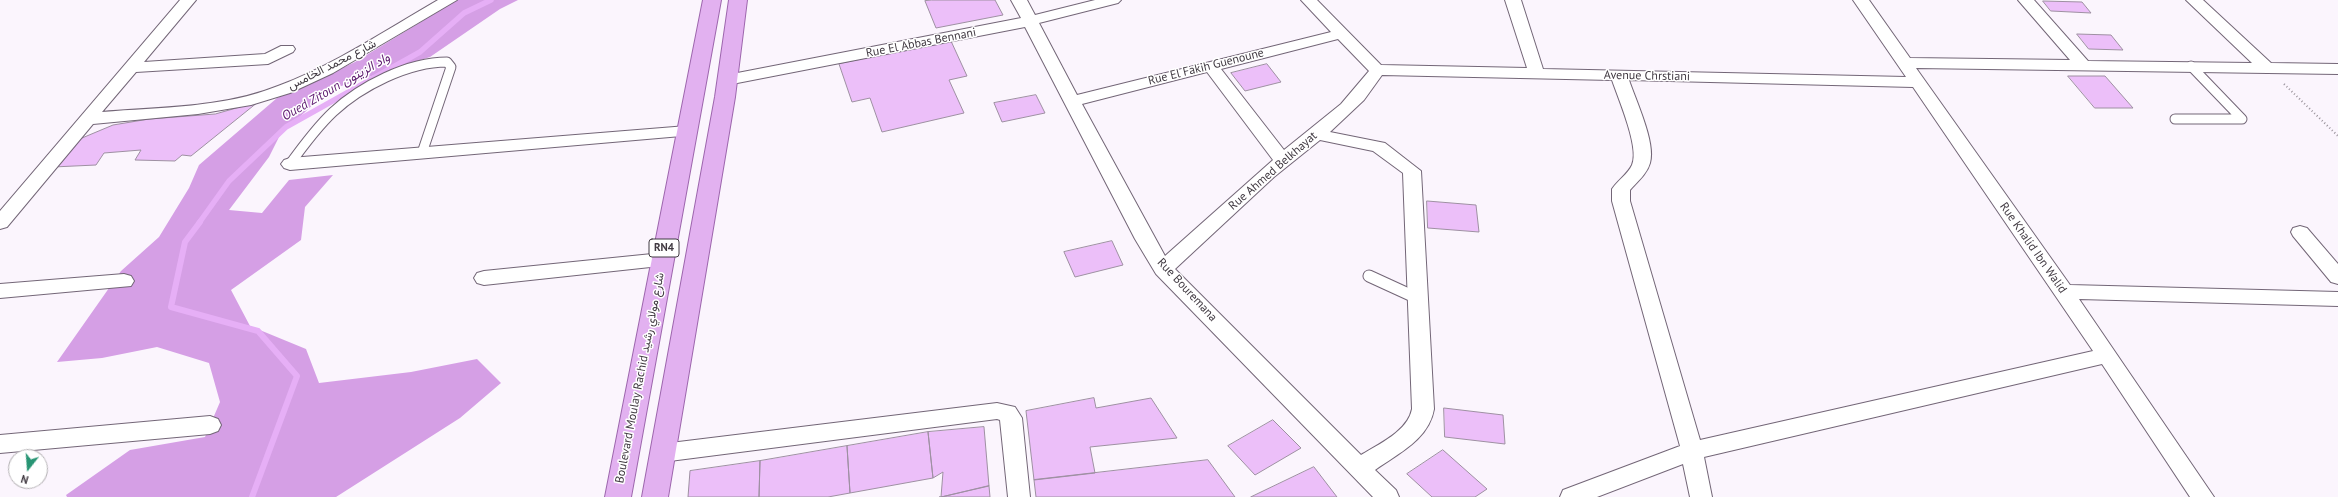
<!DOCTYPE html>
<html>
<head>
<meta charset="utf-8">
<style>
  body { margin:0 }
  #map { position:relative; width:2338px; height:497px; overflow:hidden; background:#fbf5fd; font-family:"PT Sans",sans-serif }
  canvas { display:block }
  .north { position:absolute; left:8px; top:449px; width:40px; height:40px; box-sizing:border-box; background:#fff; border:1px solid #b3b0b3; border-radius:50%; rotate:197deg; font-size:11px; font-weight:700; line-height:16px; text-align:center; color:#413a42 }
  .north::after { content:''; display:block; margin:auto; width:14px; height:18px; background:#289574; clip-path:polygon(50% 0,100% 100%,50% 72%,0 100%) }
</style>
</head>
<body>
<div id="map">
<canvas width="2338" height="497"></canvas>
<div class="north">N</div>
</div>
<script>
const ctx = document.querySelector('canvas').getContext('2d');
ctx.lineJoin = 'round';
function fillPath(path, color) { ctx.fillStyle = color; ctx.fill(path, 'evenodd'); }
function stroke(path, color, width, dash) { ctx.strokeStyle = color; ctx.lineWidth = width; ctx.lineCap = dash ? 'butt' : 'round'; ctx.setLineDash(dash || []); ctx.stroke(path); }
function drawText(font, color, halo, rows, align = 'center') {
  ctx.font = font + ' "PT Sans",Vazirmatn,sans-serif'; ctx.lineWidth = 3; ctx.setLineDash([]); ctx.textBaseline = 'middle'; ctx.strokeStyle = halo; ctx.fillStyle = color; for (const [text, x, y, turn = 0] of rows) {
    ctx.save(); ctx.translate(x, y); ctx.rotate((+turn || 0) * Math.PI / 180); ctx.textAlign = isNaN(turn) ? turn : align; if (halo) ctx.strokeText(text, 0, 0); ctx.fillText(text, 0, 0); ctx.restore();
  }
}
fillPath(new Path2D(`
  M457 0H518L500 9 430 57 329 90 280 135 269 157 229 210 262 213 289 180 333 175 305 207 301 240 231 290 250 326 306 349 319 383 411 372 477 359 501 383 460 418 336 497H67L66 495 130 450 205 437 220 402 209 363 157 347 102 358 57 362 121 271 159 237 189 188 199 165 277 98 355 62Z`), '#d59fe5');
stroke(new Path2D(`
  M199 223 229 181 286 127 420 52 464 13 491 0`), '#e6aff6', 5.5);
stroke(new Path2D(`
  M200 222 185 242 171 307 258 331 297 376 252 497`), '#e6aff6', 6);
const building = new Path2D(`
  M932 0H995L1003 15 936 28 925 1Z
  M2043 1 2082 2 2091 13 2051 11Z
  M2077 34 2111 35 2123 50 2089 49Z
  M951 41 967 76 949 80 964 113 882 132 870 98 852 102 839 64Z
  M1267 64 1281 82 1245 91 1231 73Z
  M2068 76H2105L2133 108H2095Z
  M1036 95 1045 113 1002 122 994 103Z
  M258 102 191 156 182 155 175 161 135 160 141 150 104 153 96 165 53 167 82 138 113 125 149 119 215 114Z
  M1427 201 1476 205 1479 232 1428 228Z
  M1112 241 1123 265 1075 277 1064 252Z
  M1094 398 1096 408 1151 398 1177 438 1090 447 1095 473 1034 480 1026 411Z
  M1444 408 1503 415 1505 444 1445 437Z
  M1273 420 1301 448 1255 475 1228 446Z
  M984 427 989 486 941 497 943 472 933 478 928 432Z
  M928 432 933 478 850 493 847 446Z
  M847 446 850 493 828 497H759L760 461Z
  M1443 450 1487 489 1475 497H1432L1407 474Z
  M1208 460 1235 497H1036L1034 480Z
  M760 461 759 497H688L690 471Z
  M1314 467 1337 497H1251Z
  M989 486 990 497H939H941Z`);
fillPath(building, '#ecbff9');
stroke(building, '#9e90a2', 1);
const laneFar1 = new Path2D(`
  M2175 119H2242L2191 66
  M290 164C303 146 317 127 333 112 361 86 408 62 447 62L451 67 422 153`);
const lane = new Path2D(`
  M1369 276 1417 298`);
const street = new Path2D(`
  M180 0H196L144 62 265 54 281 46H293L295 49 293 52 268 64 136 72 102 112C160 107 224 108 278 86 334 65 386 30 438 0H457L333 73 290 93 251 105 198 114 93 124 7 227 0 229V211Z
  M1011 0H1027L1035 15 1095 0H1121L1118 3 1039 23 1077 95 1331 32 1301 0H1317L1381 65 1527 68 1505 0H1521L1543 69 1906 77 1853 0H1869L1910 58 2070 60 2018 0H2034L2088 61 2252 63 2186 0H2203L2271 63 2338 64V74L1916 68 2070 285 2338 292V306L2079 299 2214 497H2190L2102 364 1704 457 1712 497H1690L1683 464 1597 497H1560L1563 490 1680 446 1612 201V189C1618 180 1628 174 1632 165 1640 148 1618 98 1612 80L1382 75 1364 100 1330 132 1385 143 1421 171 1434 409C1429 439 1399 453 1375 470L1396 490 1399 497H1373L1156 274 1135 239 1025 27 727 85 721 83 719 80 721 77 727 75 1021 18ZM1338 39 1369 71 1341 104 1284 150 1221 69ZM1207 72 1273 160 1165 256 1082 104ZM1629 80 1913 87 2093 351 1700 440 1630 201V190C1637 182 1647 174 1650 163 1656 143 1636 101 1629 80ZM1320 140 1373 151 1403 173 1412 409C1408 431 1379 444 1361 455L1175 269 1274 177Z
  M687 126 693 127 696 131 693 135 290 170 284 168 281 164 284 160 290 158Z
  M2300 226 2307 228 2338 264V284L2331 282 2293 236 2291 232 2293 228Z
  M662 253 669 255 672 260 669 265 484 285 477 283 474 278 477 273 484 271Z
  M124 274 131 276 134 281 131 286 0 298V284Z
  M997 403 1015 407 1022 418 1030 497H1008L1000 420 997 419 662 462 654 459 651 453 654 447 662 444Z
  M210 416 218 419 221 425 218 431 210 434 0 453V435Z`);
const primary = new Path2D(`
  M703 0H721L631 497H605Z
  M729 0H747L735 97 668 497H642L715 97Z`);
stroke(laneFar1, '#736677', 11);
stroke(lane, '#736677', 13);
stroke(street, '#736677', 2);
stroke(primary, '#9d66ad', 2);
stroke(new Path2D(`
  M2284 84 2338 136`), '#9a939b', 2, [1, 2.5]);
stroke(laneFar1, '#fff', 9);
stroke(lane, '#fff', 11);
fillPath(street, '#fff');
fillPath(primary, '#e2b1f0');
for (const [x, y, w] of [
  [664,248,30]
]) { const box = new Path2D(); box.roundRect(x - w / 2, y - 9, w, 18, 3); ctx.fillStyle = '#fff'; ctx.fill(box); stroke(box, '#413a42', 1); }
drawText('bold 11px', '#413a42', null, [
  ["RN4",664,248]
]);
drawText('12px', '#413a42', '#fff', [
  ["Rue El Abbas Bennani",921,43,-11],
  ["شارع محمد الخامس",332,65,-27],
  ["Rue El Fakih Guenoune",1206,67,-14],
  ["Avenue Chrstiani",1647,76,1],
  ["Rue Ahmed Belkhayat",1273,171,-41],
  ["Rue Khalid Ibn Walid",2033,248,55],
  ["Rue Bouremana",1187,290,47],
  ["Boulevard Moulay Rachid شارع مولاي رشيد",640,378,-79]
]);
drawText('italic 13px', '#612072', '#fff', [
  ["Oued Zitoun واد الزيتون",336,87,-30]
]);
</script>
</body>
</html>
